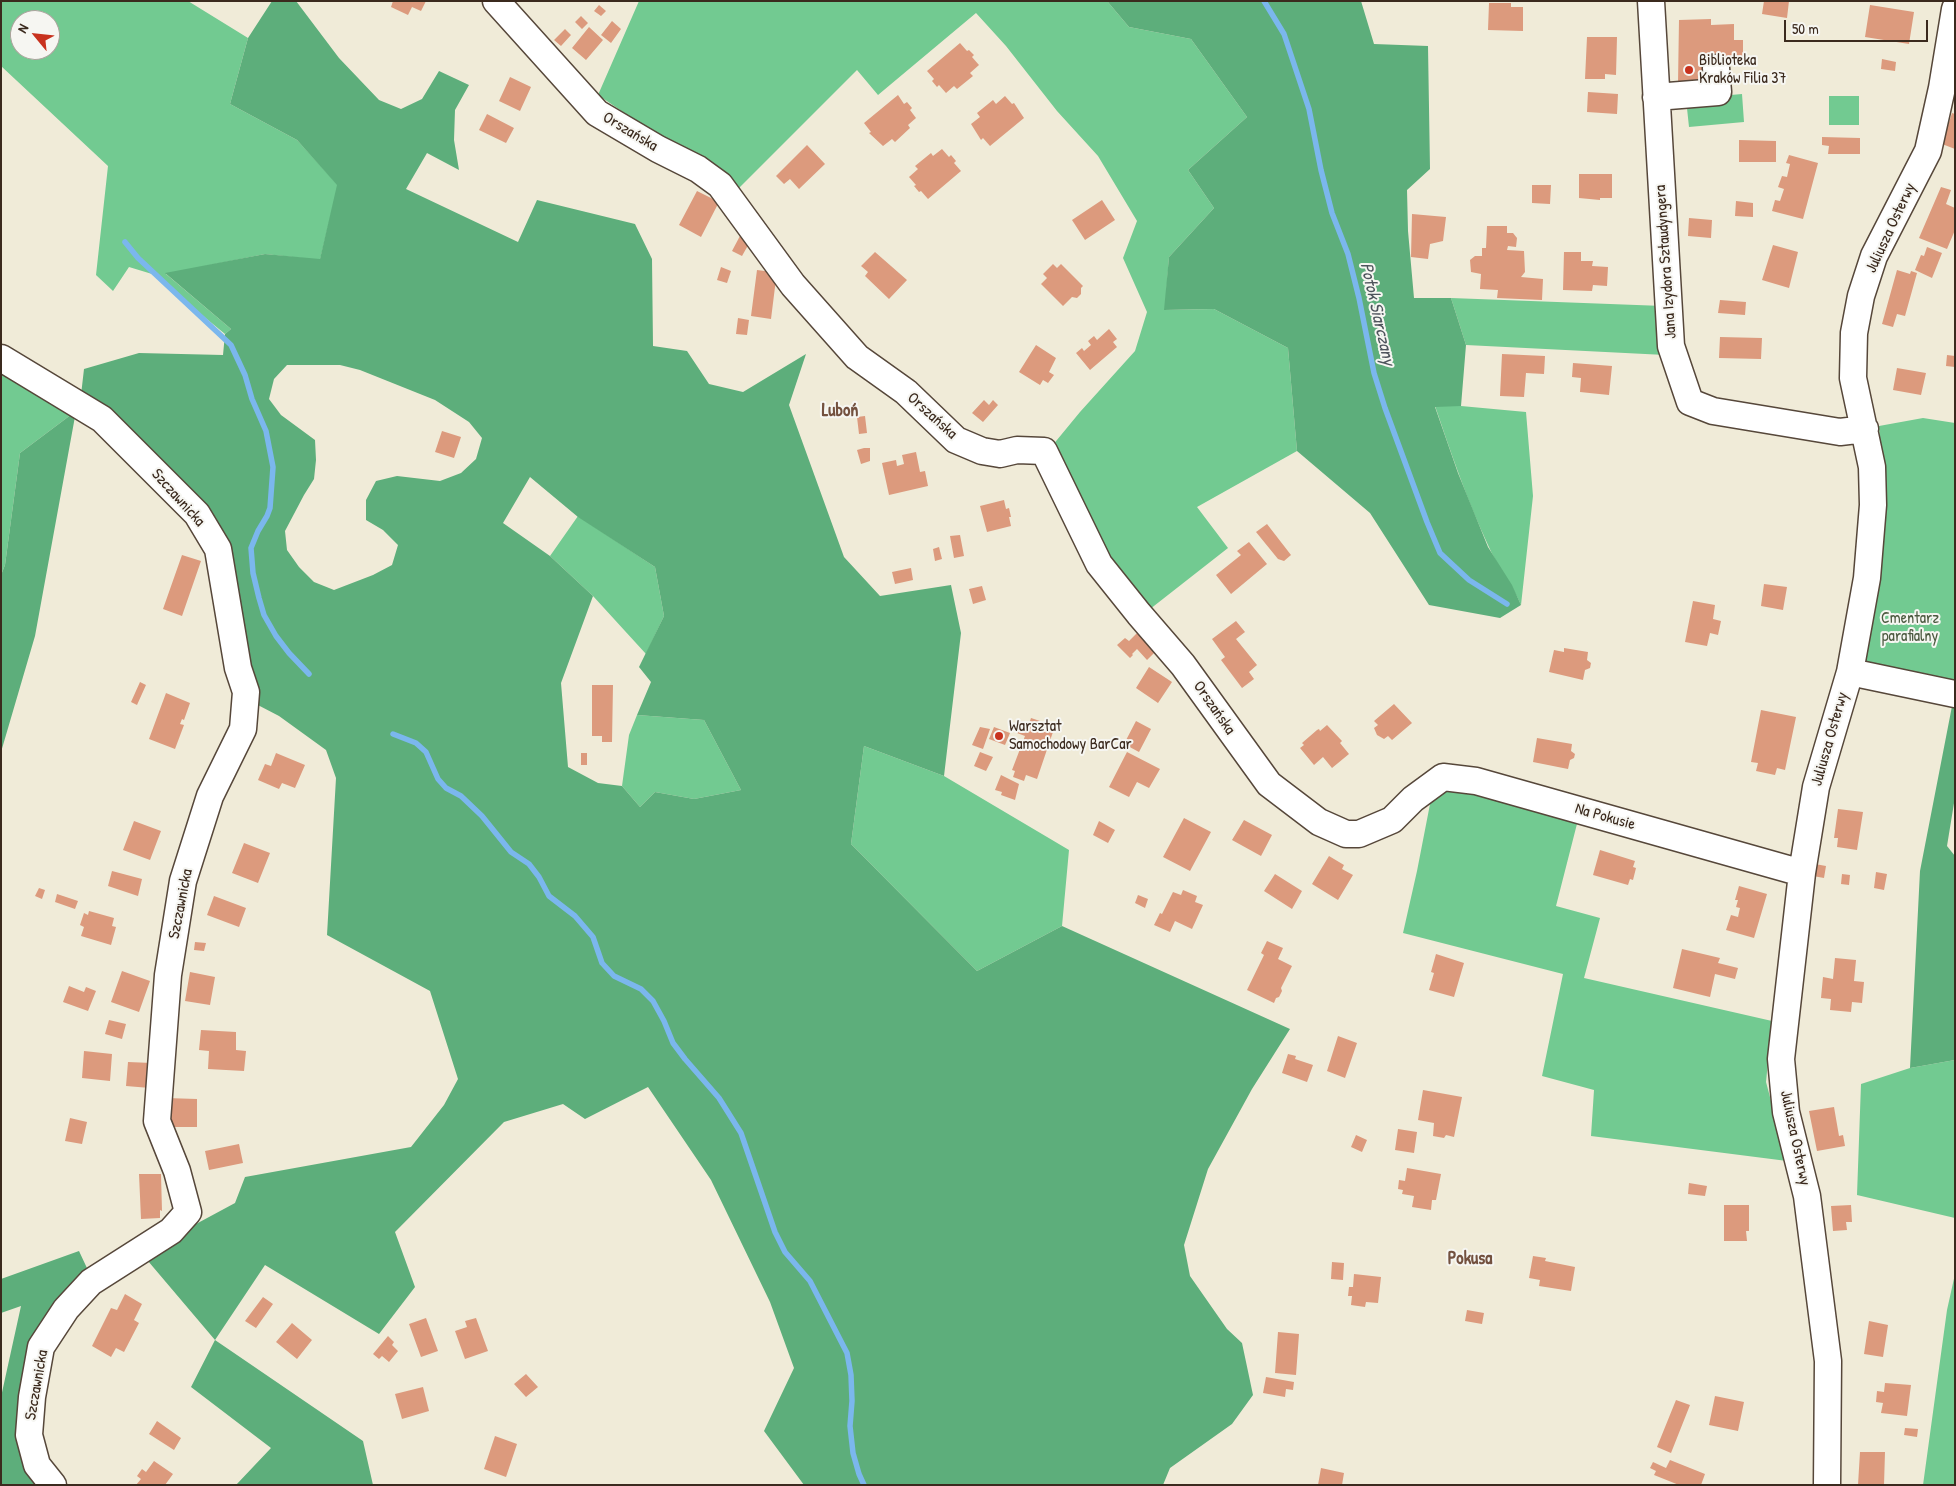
<!DOCTYPE html>
<html>
<head>
<meta charset="utf-8">
<style>
  body { margin:0 }
  #map { position:relative; width:1956px; height:1486px; overflow:hidden; background:#f0ebd8; font-family:"Patrick Hand",sans-serif }
  canvas { display:block }
  .frame { position:absolute; inset:0; border:2px solid #3b2a1e; pointer-events:none }
  .north { position:absolute; left:10px; top:10px; width:50px; height:50px; box-sizing:border-box; background:#f6f6f2; border:1px solid #aba49d; border-radius:50%; rotate:298deg; font-size:14px; font-weight:700; line-height:20px; text-align:center; color:#3b2a1e }
  .north::after { content:''; display:block; margin:auto; width:18px; height:22px; background:#c8321e; clip-path:polygon(50% 0,100% 100%,50% 72%,0 100%) }
  .scale { position:absolute; left:1784px; top:20px; width:144px; height:22px; box-sizing:border-box; border:2px solid #3b2a1e; border-top:0; padding-left:6px; font-size:15px; line-height:18px; white-space:nowrap; color:#3b2a1e; -webkit-text-stroke:4px #f6f6f2; paint-order:stroke }
</style>
</head>
<body>
<div id="map">
<canvas width="1956" height="1486"></canvas>
<div class="frame"></div>
<div class="north">N</div>
<div class="scale">50 m</div>
</div>
<script>
const ctx = document.querySelector('canvas').getContext('2d');
ctx.lineJoin = 'round';
function fillPath(path, color) { ctx.fillStyle = color; ctx.fill(path, 'evenodd'); }
function stroke(path, color, width, dash) { ctx.strokeStyle = color; ctx.lineWidth = width; ctx.lineCap = dash ? 'butt' : 'round'; ctx.setLineDash(dash || []); ctx.stroke(path); }
function drawText(font, color, halo, rows, align = 'center') {
  ctx.font = font + ' "Patrick Hand",sans-serif'; ctx.lineWidth = 4; ctx.setLineDash([]); ctx.textBaseline = 'middle'; ctx.strokeStyle = halo; ctx.fillStyle = color; for (const [text, x, y, turn = 0] of rows) {
    ctx.save(); ctx.translate(x, y); ctx.rotate((+turn || 0) * Math.PI / 180); ctx.textAlign = isNaN(turn) ? turn : align; if (halo) ctx.strokeText(text, 0, 0); ctx.fillText(text, 0, 0); ctx.restore();
  }
}
fillPath(new Path2D(`
  M1 1H188L248 38 230 104 297 140 338 185 320 260 265 254 166 274 231 329 225 334 152 274 129 267 113 291 96 275 108 166 1 66ZM20 20H50V50H20Z
  M639 1H1107L1129 27 1191 39 1247 117 1188 170 1214 208 1169 257 1165 310 1214 309 1288 348 1297 451 1197 507 1228 548 1145 613 1103 551 1052 446 1080 412 1135 351 1147 312 1123 258 1137 221 1098 156 1057 111 1006 46 976 13 878 95 857 70 735 192 698 163 598 95Z
  M1742 94 1744 122 1689 127 1686 99Z
  M1829 96H1859V125H1829Z
  M1451 298 1663 306 1665 355 1466 345Z
  M1 371 76 411 20 453 5 565 1 575Z
  M1435 406H1461L1526 412 1533 496 1521 605C1512 584 1497 566 1488 545 1467 500 1451 453 1435 406Z
  M1923 418 1955 423V686L1858 664 1883 495 1879 426Z
  M578 516 655 567 664 616 646 654 593 596 550 556Z
  M637 715 704 720 741 790 694 799 655 792 640 807 622 786 629 735Z
  M864 746 944 776 1069 850 1062 926 977 971 851 844Z
  M1450 784 1579 816 1556 906 1600 918 1584 978 1772 1021 1766 1082 1787 1161 1591 1136 1594 1090 1542 1076 1563 974 1403 933 1417 871 1431 799Z
  M1955 1060V1218L1857 1195 1861 1084 1910 1068Z
  M1955 1274V1485H1923L1947 1310Z`), '#72ca91');
fillPath(new Path2D(`
  M272 1H296L339 58 379 100 401 109 422 99 439 71 469 85 455 110 454 140 459 170 427 153 406 189 518 242 537 200 635 224 652 259 653 346 687 351 709 384 743 392 806 354 789 405 844 557 880 596 951 585 961 633 944 776 864 746 851 844 977 971 1062 926 1290 1029 1252 1089 1208 1169 1184 1245 1190 1276 1227 1329 1242 1343 1253 1395 1232 1424 1170 1468 1163 1485H804L764 1431 794 1368 770 1302 711 1180 648 1087 585 1119 563 1104 504 1122 395 1232 415 1287 379 1334 265 1265 215 1340 363 1441 373 1485H236L271 1448 191 1387 215 1340 148 1261 196 1224 235 1203 245 1177 411 1147 444 1105 458 1079 430 991 327 935 336 778 326 750 279 716 254 703 218 524 81 395 84 369 139 353 223 355 225 334 231 329 165 273 265 254 320 259 337 185 297 140 230 104 248 38ZM287 365H340L360 370 435 400 469 422 482 438 476 459 461 473 440 481 397 476 376 481 366 500V520L383 530 398 545 392 565 373 575 334 590 314 582 299 567 287 550 285 531 304 495 314 479 316 460 315 440 281 415 269 399 274 379ZM530 477 578 517 655 567 664 616 639 667 651 682 637 715 704 720 741 790 694 799 655 792 640 807 622 786 598 783 568 767 561 683 593 596 550 556 503 523Z
  M1107 1H1361L1374 44 1428 46 1430 169 1407 190 1408 231 1414 298H1451L1466 345 1461 406 1435 407 1458 473 1488 547 1512 585 1521 605 1500 618 1429 605 1370 513 1297 451 1288 348 1214 309 1164 310 1169 257 1214 208 1188 170 1247 117 1191 39 1129 27Z
  M76 411 35 636 1 752V575L5 565 20 453Z
  M1953 701H1955V797L1947 846 1955 856V1060L1910 1068 1920 871Z
  M79 1251 93 1281 38 1343 31 1480 36 1485H2L1 1397 21 1306 1 1313V1279Z`), '#5dae7b');
stroke(new Path2D(`
  M1264 1 1284 34 1309 109 1321 170 1332 213 1348 254 1359 298 1374 373 1385 408 1427 522 1440 553 1469 580 1507 604
  M125 242 138 258 231 345 245 375 252 399 266 431 273 467 270 508 267 516 258 531 251 548 253 573 259 598 264 615 276 636 289 653 309 674
  M393 734 416 743 426 752 438 779 446 788 461 796 482 816 511 852 529 864 539 877 549 896 575 916 593 937 602 963 614 976 641 989 653 1001 664 1021 673 1043 685 1059 719 1098 741 1133 775 1232 785 1252 810 1281 847 1353 851 1375 852 1401 850 1426 853 1453 859 1474 864 1485`), '#7bb7ed', 5.5);
fillPath(new Path2D(`
  M393 1H426L421 11 412 7 408 15 391 7Z
  M1764 1H1789L1787 18 1762 14Z
  M1489 3H1511V7H1523V31L1488 30Z
  M599 5 606 11 601 16 594 11Z
  M1870 5 1914 12 1909 44 1865 37Z
  M581 16 588 23 582 29 575 22Z
  M1711 19V25L1734 24V40H1743V57H1735L1734 61H1705V83H1678L1679 20Z
  M612 21 621 29 611 43 601 35Z
  M589 27 603 40 586 60 572 48Z
  M565 29 571 35 561 46 554 40Z
  M1587 37H1617L1616 75 1605 74V79H1585Z
  M960 43 967 51 969 50 974 55 972 57 979 65 970 73 973 76 957 89 954 86 946 93 939 85 937 87 932 81 934 79 927 71Z
  M1882 59 1896 62 1895 71 1881 69Z
  M510 77 531 87 520 111 499 101Z
  M1588 92 1618 94 1617 114 1587 112Z
  M898 95 904 104 907 102 912 108 910 110 916 118 908 125 910 128 895 142 892 139 883 146 869 133 871 132 864 123Z
  M1005 96 1012 104 1014 103 1024 118 990 146 983 138 981 140 971 124 980 117 977 113 993 100 996 104Z
  M1952 113 1955 114V149L1942 144Z
  M487 114 514 128 506 143 479 130Z
  M1822 137 1860 138V154H1828L1829 146 1822 145Z
  M1739 140 1776 141V162H1739Z
  M807 145 825 164 799 189 790 179 784 184 776 176Z
  M942 149 949 157 951 155 956 161 954 163 961 171 928 199 921 191 919 192 914 186 916 185 909 177 918 169 915 166 931 153 933 156Z
  M1789 155 1818 163 1803 219 1772 211 1775 200 1780 201 1784 189 1778 187 1782 176 1787 177 1790 164 1786 163Z
  M1579 174H1612V198H1600V200L1579 198Z
  M1532 185H1551L1550 204 1532 203Z
  M1941 187 1951 190 1946 204 1955 208V230L1947 249 1919 238Z
  M697 191 719 202 701 237 679 225Z
  M1102 200 1115 220 1085 240 1072 220Z
  M1736 201 1753 203V217L1735 216Z
  M1412 214 1446 217 1443 241 1430 244 1428 259 1411 257Z
  M1689 218 1712 220 1711 238 1688 236Z
  M1487 226H1507V233H1513L1517 238 1516 247 1508 246 1507 250 1524 251 1525 272 1521 277 1543 279 1542 300 1497 298 1498 290 1480 289 1481 274 1471 272 1470 260 1475 256H1482V248H1486Z
  M741 234 751 240 742 256 732 251Z
  M1773 245 1798 252 1789 288 1762 280Z
  M1927 247 1942 253 1932 278 1915 270 1921 255 1924 256Z
  M875 252 907 280 889 299 865 276 868 272 861 266Z
  M1564 252H1581V261H1593L1592 266 1608 267 1607 286 1593 285 1592 291 1563 290Z
  M1053 264 1057 268 1061 264 1083 286 1081 288V294L1077 298 1072 297 1063 306 1041 284 1047 278 1043 274Z
  M721 267 731 271 727 283 717 280Z
  M757 270 772 272 771 278 776 279 771 319 751 316Z
  M1897 270 1910 274 1911 271 1917 273 1905 316 1897 314 1893 327 1882 324Z
  M1720 300 1746 302 1745 315 1718 313Z
  M738 318 749 320 747 335 736 334Z
  M1109 329 1117 339 1113 342 1117 347 1090 370 1076 353 1082 348 1084 351 1091 345 1088 341 1094 336 1097 340Z
  M1720 337 1762 338 1761 359 1719 358Z
  M1036 345 1056 358 1049 372 1054 375 1048 383 1043 380 1040 385 1019 372Z
  M1502 354 1545 356 1544 374 1526 373 1524 397 1500 396Z
  M1947 355 1955 356V367L1946 366Z
  M1573 363 1612 366 1609 395 1580 392 1581 378 1572 377Z
  M1897 368 1926 373 1921 395 1893 390Z
  M984 400 989 405 993 400 998 405 983 422 972 413Z
  M865 416 867 433 859 434 857 417Z
  M442 431 461 437 454 458 435 452Z
  M864 448H870V461L861 464 857 450Z
  M916 452 920 472 925 471 928 486 889 495 882 463 896 460 897 466 904 464 902 455Z
  M1004 500 1006 509 1009 508 1011 517H1009L1011 526 987 532 980 506Z
  M1267 524 1291 555 1284 561 1278 559 1256 532Z
  M960 535 964 556 954 558 950 536Z
  M1249 542 1267 564 1231 594 1216 575 1241 555 1237 551Z
  M939 547 942 559 935 561 933 549Z
  M182 555 201 561 182 616 163 609Z
  M911 568 913 580 895 584 892 572Z
  M1764 584 1787 587 1783 610 1761 606Z
  M982 586 986 600 973 604 969 589Z
  M1693 601 1715 605 1713 619 1721 621 1718 635 1710 633 1707 646 1685 642Z
  M1236 621 1245 632 1236 639 1257 665 1249 672 1254 679 1242 688 1221 660 1225 657 1212 639Z
  M1140 630 1158 649 1147 660 1137 649 1132 654 1133 655 1130 658 1117 645 1125 638 1129 641Z
  M1564 648 1588 652 1587 660 1591 663 1590 668 1585 670 1583 680 1549 672 1554 650 1564 652Z
  M1149 667 1172 682 1158 703 1136 688Z
  M140 682 146 685 137 705 131 702Z
  M592 685H613L612 742H602V736H592Z
  M166 693 190 703 184 720 182 719 180 724 184 725 175 749 149 739Z
  M1394 704 1412 723 1392 740 1388 736 1384 739 1377 735 1374 728 1378 725 1374 721Z
  M1761 710 1796 717 1785 770 1777 768 1775 775 1756 771 1758 763 1751 762Z
  M1031 718 1055 726 1037 779 1026 775 1024 781 1013 777 1015 771 1012 770 1025 736 1017 733 1021 721 1029 724Z
  M1136 721 1151 729 1139 752 1124 744Z
  M1327 725 1342 741 1340 743 1349 754 1332 768 1323 757 1314 765 1300 748 1304 745 1302 743 1317 730 1319 729 1320 731Z
  M980 727 990 729 983 749 972 745Z
  M994 727 1010 733 1005 745 989 739Z
  M1537 738 1572 744 1571 751 1575 754 1574 758 1570 760 1568 769 1533 762Z
  M980 752 993 757 986 771 974 766Z
  M1127 752 1160 769 1149 788 1137 782 1129 797 1109 787Z
  M276 753 305 765 295 788 282 783 279 789 258 780 265 764 271 766Z
  M581 753H587V765H581Z
  M1001 775 1019 784 1015 800 1001 795 1002 792 995 790Z
  M1838 809 1863 812 1857 850 1837 847 1838 838H1834Z
  M1184 818 1211 832 1190 871 1163 857Z
  M1244 820 1272 835 1261 856 1232 840Z
  M134 821 161 831 150 860 123 850Z
  M1099 821 1115 830 1108 843 1093 835Z
  M244 843 270 853 258 883 232 873Z
  M1600 850 1635 861 1633 867 1636 868 1633 880 1630 879 1628 885 1593 875Z
  M1329 856 1344 865 1342 869 1353 875 1338 900 1312 884Z
  M1815 864 1826 866 1824 878 1813 876Z
  M112 871 142 879 138 896 108 886Z
  M1876 872 1887 874 1884 890 1874 888Z
  M1275 874 1302 891 1292 909 1264 891Z
  M1842 874 1850 875 1849 885 1841 884Z
  M1739 886 1767 894 1754 938 1726 930 1731 915 1738 917 1740 908 1736 907 1738 900H1735Z
  M39 888 45 890 42 899 35 896Z
  M1183 890 1197 896 1195 902 1203 905 1192 929 1175 921 1170 932 1154 925 1160 913 1162 914 1173 892 1181 895Z
  M57 894 78 901 75 909 55 902Z
  M1138 895 1148 899 1145 908 1135 903Z
  M214 896 246 908 239 927 207 915Z
  M89 911 114 918 112 926 116 927 111 945 81 936 84 927 80 925 84 913 88 915Z
  M1267 941 1283 948 1278 959 1292 966 1281 988 1282 991 1279 997 1276 998 1274 1003 1247 990 1264 955 1261 953Z
  M195 942 206 943 204 951 194 950Z
  M1682 949 1720 958 1718 963 1738 968 1735 979 1715 974 1710 997 1673 988Z
  M1436 954 1464 963 1454 997 1429 990 1434 973 1431 972Z
  M1835 958 1856 960 1854 981 1864 982 1862 1003 1852 1002 1851 1012 1830 1010 1831 999 1821 998 1823 977 1833 979Z
  M122 971 150 981 139 1012 111 1002Z
  M190 972 215 977 210 1005 185 1001Z
  M69 986 84 992 86 987 96 991 88 1011 63 1002Z
  M109 1020 126 1024 122 1039 105 1034Z
  M201 1030 236 1032V1050L246 1051 244 1071 208 1069 209 1051 199 1050Z
  M1338 1036 1357 1043 1345 1078 1327 1071Z
  M84 1051 112 1054 110 1081 82 1078Z
  M1288 1054 1296 1056 1295 1059 1313 1065 1307 1082 1282 1073Z
  M128 1062 152 1063 150 1088 126 1086Z
  M1423 1090 1462 1097 1454 1137 1446 1135 1444 1138 1433 1136 1434 1123 1418 1120Z
  M166 1098 197 1099V1127H170Z
  M1834 1107 1839 1136 1843 1135 1845 1146 1817 1151 1809 1111Z
  M70 1118 87 1122 82 1144 65 1141Z
  M1398 1129 1417 1132 1414 1153 1395 1150Z
  M1356 1135 1367 1140 1362 1152 1351 1147Z
  M239 1144 243 1163 209 1170 205 1151Z
  M1407 1168 1441 1174 1436 1200H1432L1431 1210 1412 1207 1414 1196 1402 1194 1403 1190 1398 1189 1399 1180 1405 1181Z
  M139 1174H161L162 1211 160 1210V1218L141 1219Z
  M1689 1183 1707 1186 1705 1196 1688 1194Z
  M1724 1205H1749V1231H1746L1747 1241H1724Z
  M1851 1205 1852 1222H1846L1847 1230 1833 1231 1831 1206Z
  M1533 1256 1546 1258 1545 1261 1575 1267 1571 1291 1539 1286 1540 1280 1529 1278Z
  M1332 1262 1344 1263 1343 1280 1331 1279Z
  M1354 1274 1381 1277 1378 1303 1366 1302 1365 1307 1351 1305 1352 1296H1348L1349 1287H1353Z
  M125 1294 142 1304 134 1320 139 1323 124 1352 116 1348 111 1357 92 1346 111 1308 117 1310Z
  M263 1297 273 1304 256 1328 245 1321Z
  M1467 1310 1484 1313 1482 1324 1465 1321Z
  M426 1318 438 1351 421 1357 409 1324Z
  M476 1318 488 1351 465 1359 455 1331 467 1327 465 1321Z
  M1869 1321 1888 1325 1883 1357 1864 1354Z
  M292 1323 312 1340 297 1359 276 1342Z
  M1278 1332 1299 1334 1296 1375 1275 1373Z
  M388 1336 394 1342 392 1345 398 1351 389 1362 382 1356 379 1359 373 1354Z
  M526 1374 538 1387 526 1397 514 1384Z
  M1266 1377 1294 1382 1293 1390 1286 1389 1285 1397 1263 1393Z
  M1885 1383 1911 1385 1907 1416 1881 1413 1883 1403 1876 1402 1877 1391 1884 1392Z
  M423 1387 429 1411 402 1419 395 1394Z
  M1715 1396 1744 1402 1738 1431 1709 1425Z
  M1676 1400 1690 1405 1671 1453 1657 1447Z
  M157 1421 181 1438 174 1450 149 1434Z
  M1905 1428 1918 1429 1917 1437 1904 1435Z
  M495 1436 517 1444 506 1477 484 1469Z
  M1860 1452H1885L1884 1485H1858Z
  M1670 1460 1705 1474 1701 1485H1679L1654 1475 1656 1471 1650 1468 1653 1462 1666 1468Z
  M154 1461 173 1474 165 1485H136L141 1479 137 1476 142 1469 146 1472Z
  M1321 1468 1344 1473 1342 1485H1318Z`), '#dc9a7d');
const minor = new Path2D(`
  M496 1 597 113 658 149 698 169 720 185 793 285 857 357 906 392 956 440 982 451 1000 454 1017 450 1044 451 1099 564 1139 614 1183 665 1269 784 1319 822 1346 834H1359L1392 820 1413 799 1443 777 1476 781 1802 873
  M1651 1 1671 346 1690 402 1713 411 1840 432 1865 429
  M1656 97 1718 92 1716 68
  M1 358 102 419 197 514 218 549 238 668 246 692 243 729 210 796 183 881 168 975 157 1121 177 1171 188 1212 171 1231 91 1282 66 1309 41 1347 32 1397 29 1435 37 1465 53 1485
  M1850 672 1955 694
  M1827 1485 1828 1361 1807 1196 1786 1112 1781 1059 1802 873 1816 787 1850 672 1867 578 1873 505 1872 467 1853 378 1854 333 1861 296 1874 256 1928 151 1942 88 1955 9`);
stroke(minor, '#56473a', 29);
stroke(minor, '#fff', 26);
for (const [x, y, r, color] of [
  [1689,70,5,"#c8321e"],
  [999,736,5,"#c8321e"]
]) { const dot = new Path2D(); dot.arc(x, y, r, 0, 2 * Math.PI); ctx.fillStyle = color; ctx.fill(dot); stroke(dot, '#f6f6f2', 2); }
drawText('16px', '#3b2a1e', '#f6f6f2', [
  ["Biblioteka",1699,61],
  ["Kraków Filia 37",1699,79],
  ["Warsztat",1009,727],
  ["Samochodowy BarCar",1009,745]
], 'left');
drawText('16px', '#3b2a1e', '#f6f6f2', [
  ["Orszańska",630,132,31],
  ["Juliusza Osterwy",1891,228,-65],
  ["Jana Izydora Sztaudyngera",1666,262,-94],
  ["Orszańska",932,416,42],
  ["Szczawnicka",178,498,48],
  ["Orszańska",1214,708,55],
  ["Juliusza Osterwy",1830,739,-74],
  ["Na Pokusie",1605,817,16],
  ["Szczawnicka",181,904,-79],
  ["Juliusza Osterwy",1795,1138,78],
  ["Szczawnicka",37,1385,-80]
]);
drawText('16px', '#4c5a40', '#f6f6f2', [
  ["Cmentarz",1910,619],
  ["parafialny",1910,637]
]);
drawText('italic 18px', '#4e545c', '#f6f6f2', [
  ["Potok Siarczany",1377,314,77]
]);
drawText('bold 18px', '#73513f', '#f6f6f2', [
  ["Luboń",840,411],
  ["Pokusa",1470,1259]
]);
</script>
</body>
</html>
